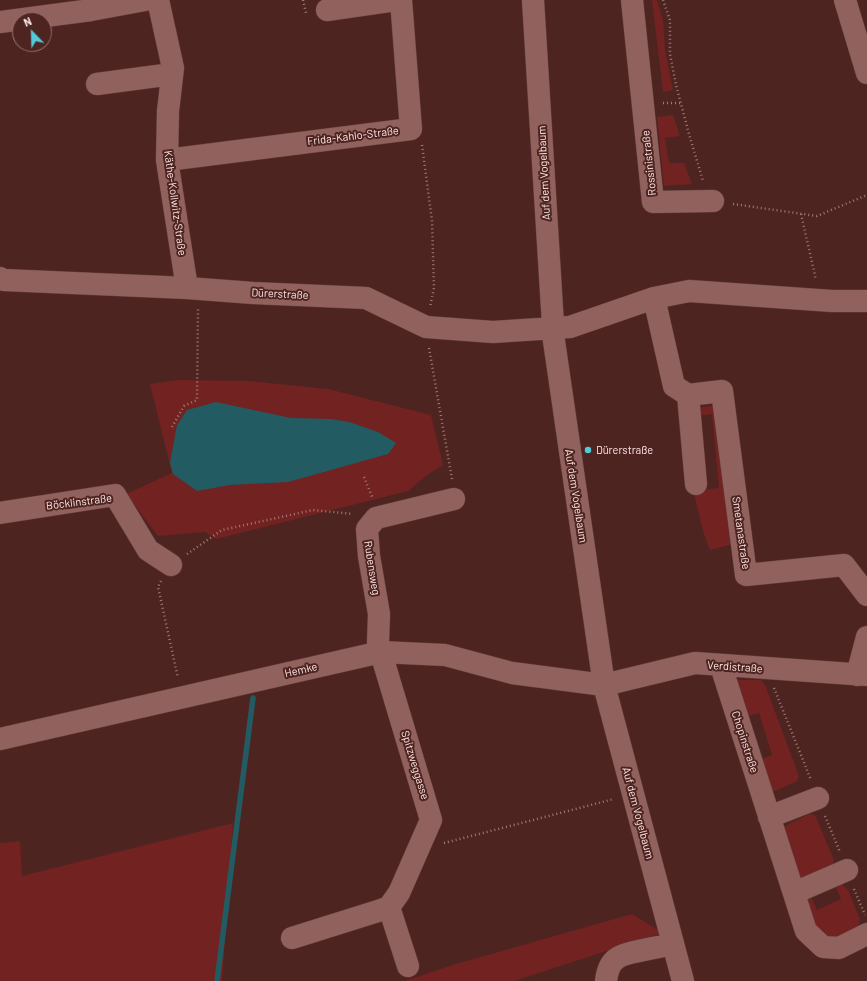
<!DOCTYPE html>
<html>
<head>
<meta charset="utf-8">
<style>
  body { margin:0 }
  #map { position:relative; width:867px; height:981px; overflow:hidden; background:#4e2421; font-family:Barlow,sans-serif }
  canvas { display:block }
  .north { position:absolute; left:12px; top:12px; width:40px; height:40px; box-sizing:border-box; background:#4e2421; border:1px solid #94726f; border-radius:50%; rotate:337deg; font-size:11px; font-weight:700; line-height:16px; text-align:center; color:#fee7e5 }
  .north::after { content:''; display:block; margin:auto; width:14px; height:18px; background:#52cbd8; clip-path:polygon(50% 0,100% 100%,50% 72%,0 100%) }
</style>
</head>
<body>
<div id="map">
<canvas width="867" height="981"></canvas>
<div class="north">N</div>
</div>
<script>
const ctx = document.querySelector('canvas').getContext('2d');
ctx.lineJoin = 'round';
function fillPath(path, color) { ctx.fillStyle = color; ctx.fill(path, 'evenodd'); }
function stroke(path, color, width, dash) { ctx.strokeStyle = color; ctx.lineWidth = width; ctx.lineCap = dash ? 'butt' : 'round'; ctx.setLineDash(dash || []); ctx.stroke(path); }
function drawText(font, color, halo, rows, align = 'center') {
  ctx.font = font + ' Barlow,sans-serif'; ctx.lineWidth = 4; ctx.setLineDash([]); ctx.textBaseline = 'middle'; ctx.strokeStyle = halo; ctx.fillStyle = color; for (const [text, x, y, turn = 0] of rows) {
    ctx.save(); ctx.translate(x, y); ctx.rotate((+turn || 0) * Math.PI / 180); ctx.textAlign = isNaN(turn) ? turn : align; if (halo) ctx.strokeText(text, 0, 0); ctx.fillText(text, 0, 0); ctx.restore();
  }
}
fillPath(new Path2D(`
  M652 0H657L663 20 665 50 673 90 663 92Z
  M673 115 680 136 665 138 669 163H684L692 184 664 186 657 117Z
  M179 380 249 381 328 389 431 415 443 465 427 475 408 491 216 539 205 532 158 536 126 494 172 473 150 384Z
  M718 405 733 544 710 550 703 531 694 494 701 490 719 488 712 414 695 416 694 408Z
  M737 680H761L765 685 799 776 797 781 775 791H767L756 761 772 755 759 713 742 718 733 686Z
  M809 814 815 815 834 860 833 866 797 880 779 829Z
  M233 823 222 981H0V843L20 841 22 876Z
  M834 883H841L848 890 860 919 858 931 837 940 825 937 815 928 803 899 810 895 817 910 841 899Z
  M632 914 658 930 659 934 514 981H405L456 964Z`), '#722220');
fillPath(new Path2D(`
  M216 402 291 418 331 419 349 422 378 432 396 443 388 454 288 482 230 485 197 491 173 474 170 463 177 425 187 410Z`), '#225c62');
stroke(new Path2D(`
  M217 981 253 698`), '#225c62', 5.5);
const minor = new Path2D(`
  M158 0 173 68 168 111 167 160 187 288
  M533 0 554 341 604 685 683 981
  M632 0 653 202 713 201
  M845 0 867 73
  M327 10 396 0
  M0 22 91 10 145 0
  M97 84 172 74
  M167 160 411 129 401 0
  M0 278 4 280 187 288 253 293 366 298 426 327 493 332 570 327 654 298 689 291 832 301H867
  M654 298 674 386 688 395 722 391 746 575 844 565 867 595
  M688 395 696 484
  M0 513 115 495 148 550 171 565
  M721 666 806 931 823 947 839 948 867 934
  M857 675 867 637
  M0 739 381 652 445 655 512 673 604 685 695 663 867 675
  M769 817 818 798
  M794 893 847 870
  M389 907 408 966
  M292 938 378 911 389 907 399 893 431 820 378 643 379 614 369 556 367 529 376 518 454 499
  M606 981C607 973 609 964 616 959 623 952 662 947 673 944`);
stroke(minor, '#63403f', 23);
stroke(new Path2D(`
  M303 0 306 13
  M663 0 670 20V54L676 85 689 134 703 181
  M663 103H680
  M422 145 432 221 434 288 430 307
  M733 204 817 216 867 195
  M801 214 816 280
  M429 348 452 479
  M172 427 184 406 197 400 198 309
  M364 477 373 499
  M187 554 222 530 313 510 353 514
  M161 581 158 587 178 678
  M774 688 811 780
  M825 816 840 852
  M444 843 614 799
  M854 889 865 915`), '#9e7c7a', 2.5, [1, 3]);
stroke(minor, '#91615d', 22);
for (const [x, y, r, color] of [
  [588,450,4,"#52cbd8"]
]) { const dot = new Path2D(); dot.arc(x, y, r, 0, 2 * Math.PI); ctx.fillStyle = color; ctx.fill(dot); stroke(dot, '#4e2421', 1.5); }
drawText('11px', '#fee7e5', '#4e2421', [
  ["Frida-Kahlo-Straße",353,136,-7],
  ["Rossinistraße",649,163,-96],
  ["Auf dem Vogelbaum",544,173,-93],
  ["Käthe-Kollwitz-Straße",175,203,82],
  ["Dürerstraße",280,294,3],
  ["Auf dem Vogelbaum",576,496,81],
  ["Böcklinstraße",79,502,-7],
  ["Smetanastraße",741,533,82],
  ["Rubensweg",372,568,81],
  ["Verdistraße",735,667,4],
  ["Hemke",301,670,-13],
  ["Chopinstraße",745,742,72],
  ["Spitzweggasse",415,765,73],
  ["Auf dem Vogelbaum",638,813,75]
]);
drawText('11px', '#fee7e5', '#4e2421', [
  ["Dürerstraße",596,450]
], 'left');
</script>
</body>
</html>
